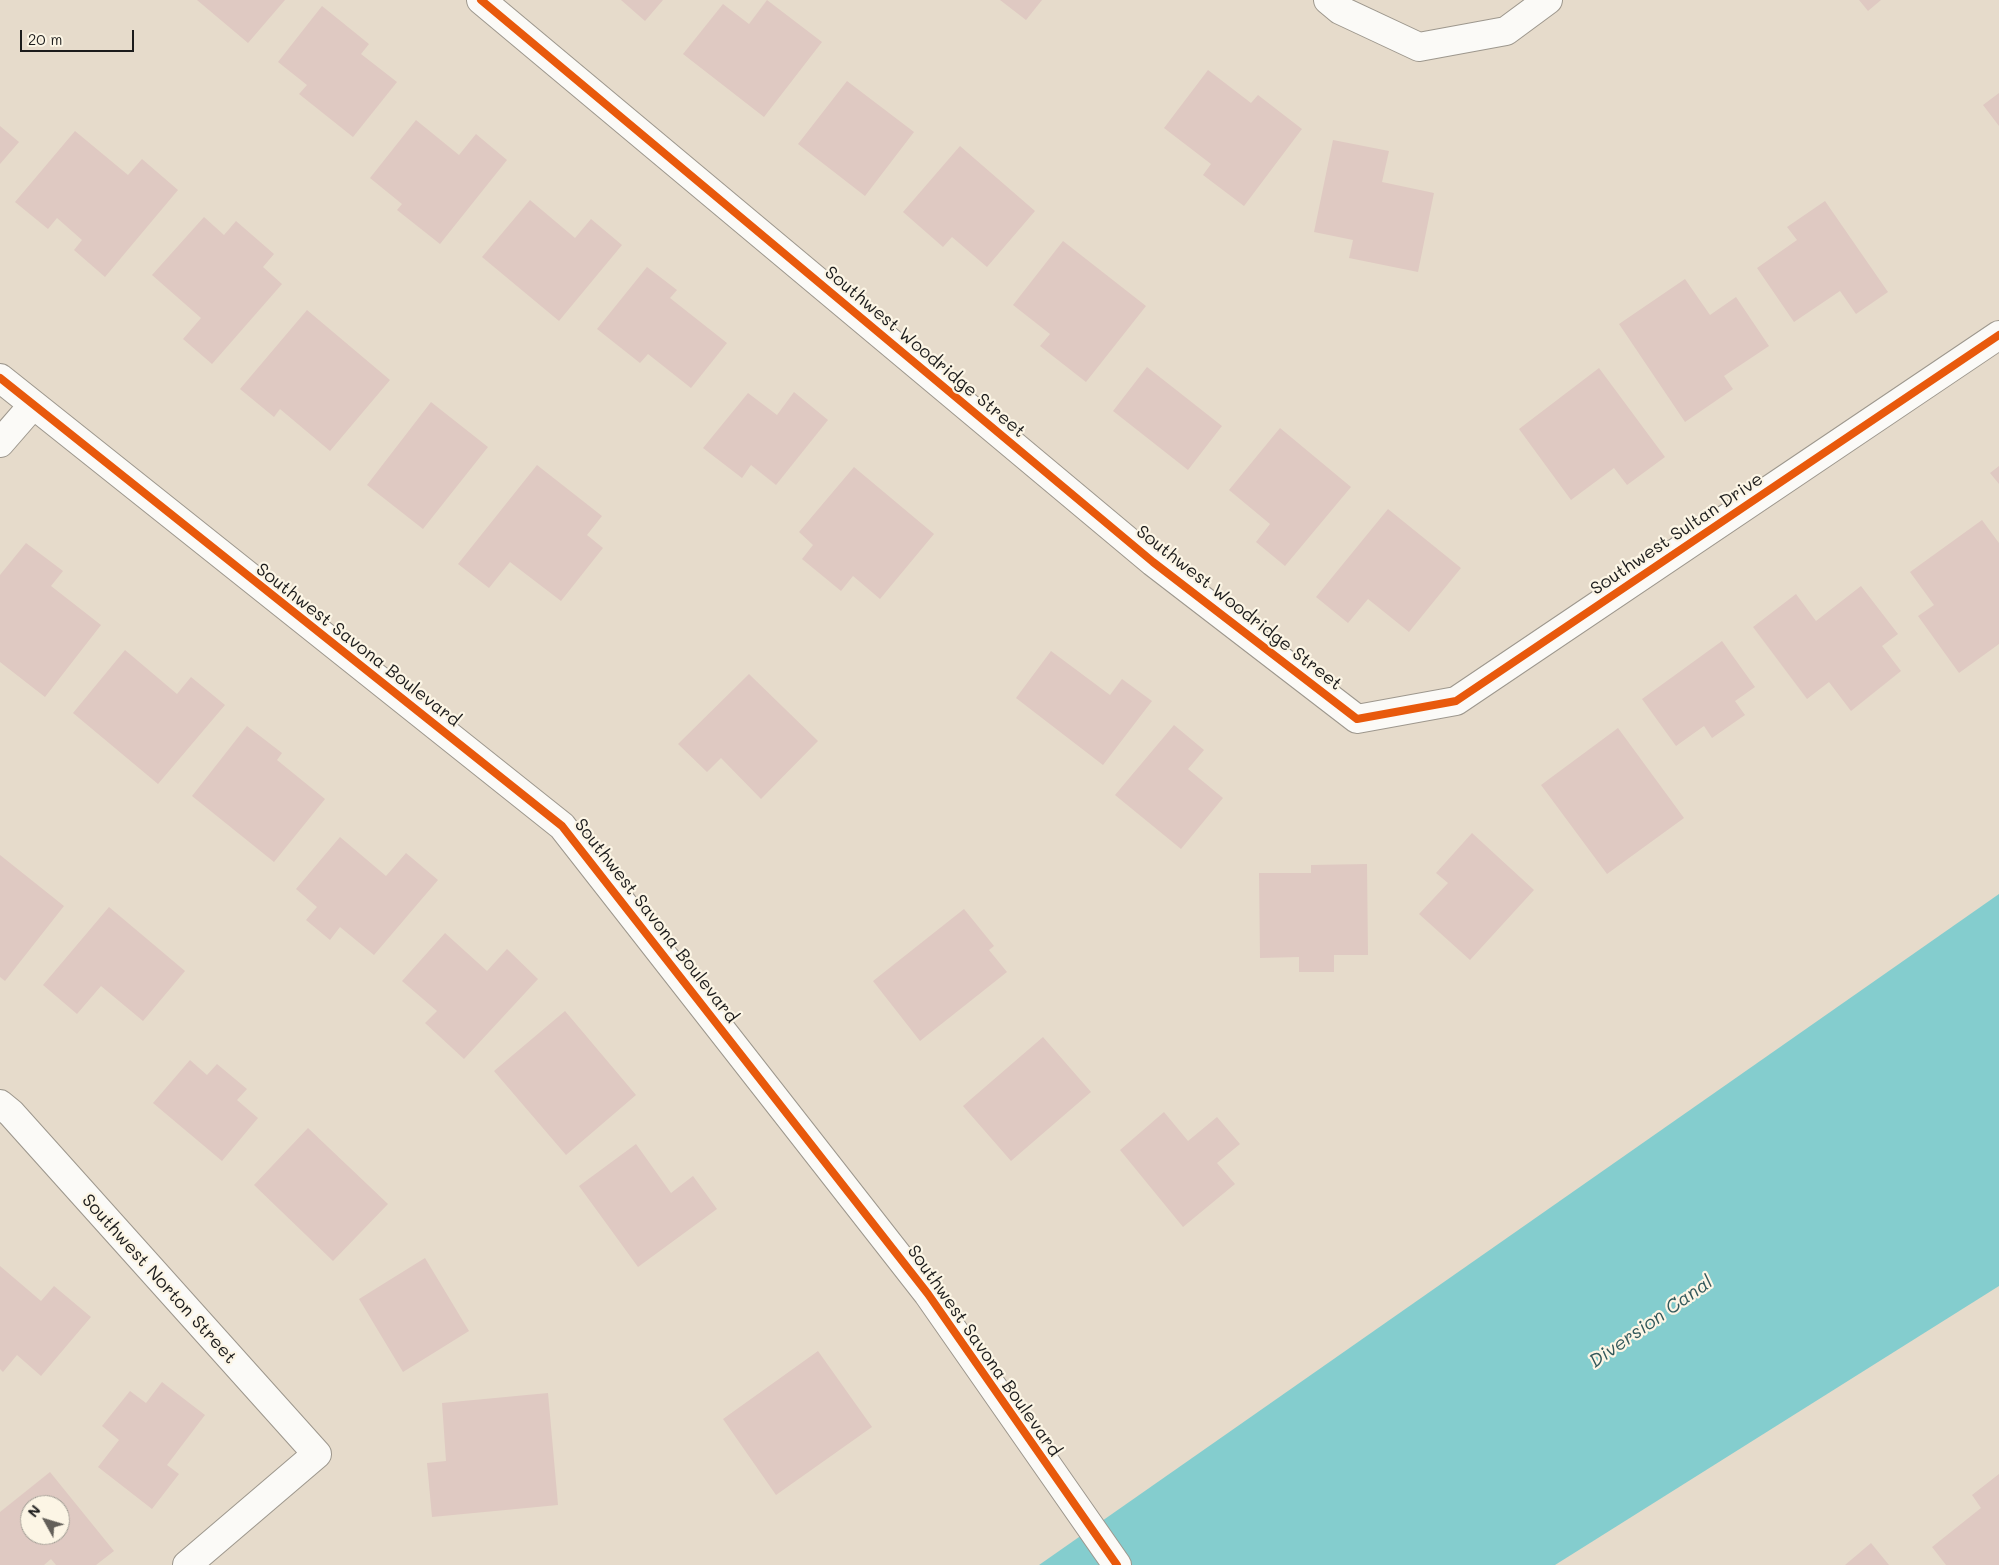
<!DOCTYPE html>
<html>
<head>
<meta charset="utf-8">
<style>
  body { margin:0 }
  #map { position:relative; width:1999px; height:1565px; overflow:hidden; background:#e6dbcb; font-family:Mali,sans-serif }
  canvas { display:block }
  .north { position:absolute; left:20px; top:1495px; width:50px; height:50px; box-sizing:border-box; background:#fcf5e5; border:1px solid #a29e95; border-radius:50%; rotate:309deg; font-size:14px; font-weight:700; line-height:20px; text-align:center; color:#1c1c1c }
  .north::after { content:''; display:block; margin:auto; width:18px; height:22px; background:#635f59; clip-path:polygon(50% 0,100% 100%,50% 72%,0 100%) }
  .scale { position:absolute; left:20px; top:30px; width:114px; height:22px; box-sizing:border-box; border:2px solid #1c1c1c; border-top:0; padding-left:6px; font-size:15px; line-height:18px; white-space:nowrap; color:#1c1c1c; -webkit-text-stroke:4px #fcf5e5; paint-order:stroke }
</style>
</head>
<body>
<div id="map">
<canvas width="1999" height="1565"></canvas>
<div class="north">N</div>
<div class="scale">20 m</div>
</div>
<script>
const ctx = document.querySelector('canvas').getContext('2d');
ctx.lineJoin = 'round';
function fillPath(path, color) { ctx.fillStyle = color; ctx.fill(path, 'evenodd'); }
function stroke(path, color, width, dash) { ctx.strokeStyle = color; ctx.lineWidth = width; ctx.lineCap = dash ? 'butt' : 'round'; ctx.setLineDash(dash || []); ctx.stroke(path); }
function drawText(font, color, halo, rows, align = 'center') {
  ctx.font = font + ' Mali,sans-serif'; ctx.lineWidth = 4.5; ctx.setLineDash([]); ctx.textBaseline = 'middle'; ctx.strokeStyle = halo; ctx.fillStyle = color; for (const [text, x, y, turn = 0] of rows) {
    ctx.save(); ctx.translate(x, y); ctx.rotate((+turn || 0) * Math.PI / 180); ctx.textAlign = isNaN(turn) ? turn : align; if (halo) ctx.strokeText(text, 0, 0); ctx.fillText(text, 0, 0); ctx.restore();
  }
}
fillPath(new Path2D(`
  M1999 894V1286L1555 1565H1039Z`), '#84cdce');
fillPath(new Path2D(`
  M197 0H285L248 43Z
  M621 0H663L645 21Z
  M767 0 822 42 764 117 683 54 723 4 749 24Z
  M1000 0H1042L1026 20Z
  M1859 0H1881L1868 11Z
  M322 6 369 44 361 54 397 82 353 137 299 94 307 85 278 62Z
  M1208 70 1251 103 1258 95 1302 129 1244 206 1203 175 1211 164 1164 128Z
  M847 81 914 132 865 196 798 144Z
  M1999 93V126L1983 105Z
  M416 120 459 155 476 134 507 160 440 244 397 210 402 204 370 178Z
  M0 126 19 142 0 164Z
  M75 131 128 175 142 159 178 190 105 277 74 250 82 240 57 218 48 229 15 202Z
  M1333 140 1389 151 1382 182 1434 193 1418 272 1349 258 1353 240 1314 232Z
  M960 146 1035 211 987 267 952 237 943 247 903 212Z
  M530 200 575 238 591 219 622 245 559 321 482 257Z
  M1825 201 1888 292 1856 314 1840 291 1794 322 1757 268 1797 240 1787 227Z
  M204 217 224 235 236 221 274 254 263 267 282 284 212 364 183 339 201 318 152 275Z
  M1063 241 1146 306 1086 382 1040 346 1050 334 1013 305Z
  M647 267 677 290 670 298 727 343 691 388 648 354 640 363 597 329Z
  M1685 279 1710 315 1736 297 1769 346 1724 376 1733 389 1685 422 1619 324Z
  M307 310 390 380 330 451 280 409 274 417 240 389Z
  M1147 367 1222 426 1188 470 1113 411Z
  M1599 368 1665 457 1627 485 1614 468 1571 500 1519 429Z
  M794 392 828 420 776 485 751 465 742 478 703 448 748 393 777 415Z
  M431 402 488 447 423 529 367 485Z
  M1280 428 1351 487 1285 566 1256 542 1270 524 1229 490Z
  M537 465 602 516 587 535 603 548 561 601 510 562 489 588 458 564Z
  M1999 466V484L1990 473Z
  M854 467 934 534 880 599 853 576 841 591 802 559 813 545 799 532Z
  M1388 509 1461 568 1409 632 1368 599 1348 623 1316 597Z
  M1982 520 1999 543V644L1959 673 1918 616 1934 605 1910 572Z
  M26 543 63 571 51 586 101 625 45 697 0 662V575Z
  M1861 586 1898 634 1882 646 1901 671 1851 711 1829 682 1807 699 1753 627 1796 594 1816 621Z
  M1722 641 1755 687 1735 701 1745 715 1712 738 1704 726 1676 746 1642 699Z
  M125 650 177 694 191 677 225 705 158 784 73 713Z
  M1051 651 1110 695 1122 679 1152 701 1103 765 1016 698Z
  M749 674 818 741 761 799 721 758 707 772 678 744Z
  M1174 725 1204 750 1188 769 1223 798 1181 849 1115 795Z
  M247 726 282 753 277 760 325 799 274 862 192 796Z
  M1618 728 1684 818 1607 874 1541 785Z
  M1472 833 1534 890 1470 960 1419 914 1448 883 1436 873Z
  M340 837 386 876 406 853 438 880 374 955 340 927 330 940 306 920 317 907 296 889Z
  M0 855 64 906 5 981 0 977Z
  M1367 864 1368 955H1334V972H1299V957L1260 958 1259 873H1311V865Z
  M109 907 185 971 143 1021 101 986 77 1014 43 985Z
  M964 909 994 946 989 950 1007 972 920 1041 873 981Z
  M445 933 487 971 507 949 538 979 464 1059 425 1023 437 1011 402 981Z
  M565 1011 636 1095 566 1155 494 1071Z
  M1043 1037 1091 1092 1011 1161 963 1106Z
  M190 1060 207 1075 217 1064 247 1089 237 1100 258 1118 222 1161 153 1103Z
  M1164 1112 1188 1141 1217 1117 1240 1144 1217 1163 1235 1184 1183 1227 1120 1150Z
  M308 1128 388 1204 333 1261 254 1185Z
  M636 1144 671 1193 693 1176 717 1209 638 1267 579 1186Z
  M425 1258 469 1331 403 1372 359 1299Z
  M0 1266 41 1301 54 1286 91 1317 41 1376 17 1355 3 1372 0 1369Z
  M818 1351 872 1427 776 1495 723 1419Z
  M162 1382 205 1415 167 1465 179 1474 152 1509 98 1467 119 1440 102 1426 130 1391 146 1403Z
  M548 1393 558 1505 432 1517 427 1463 446 1461 442 1403Z
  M50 1472 114 1551 96 1565H56L51 1559 44 1565H0V1512ZM30 1505H60V1535H30Z
  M1999 1474V1565H1946L1932 1547 1981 1508 1972 1495Z
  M1871 1543 1889 1565H1845Z`), '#dfc9c2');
const street = new Path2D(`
  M481 0 1153 562 1357 719 1456 701 1999 335
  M1328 0 1340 10 1419 47 1506 31 1548 0
  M0 443 33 405
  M0 1104 11 1113 317 1454 187 1565`);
const secondary = new Path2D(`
  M0 378 562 826 928 1294 1117 1565`);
stroke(street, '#9d978d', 30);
stroke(secondary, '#9d978d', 30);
stroke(street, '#fbfaf7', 28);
stroke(secondary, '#fbfaf7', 28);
stroke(new Path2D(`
  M481 0 1153 562 1357 719 1456 701 1999 335
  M0 378 562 826 928 1294 1117 1565`), '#e8590c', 8);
drawText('18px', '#1c1c1c', '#fcf5e5', [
  ["Southwest Woodridge Street",925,352,40],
  ["Southwest Sultan Drive",1677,534,-34],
  ["Southwest Woodridge Street",1239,608,38],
  ["Southwest Savona Boulevard",358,645,38],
  ["Southwest Savona Boulevard",656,921,52],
  ["Southwest Norton Street",159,1279,48],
  ["Southwest Savona Boulevard",984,1351,55]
]);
drawText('italic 19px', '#32585b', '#fcf5e5', [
  ["Diversion Canal",1651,1322,-35]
]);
</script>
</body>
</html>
